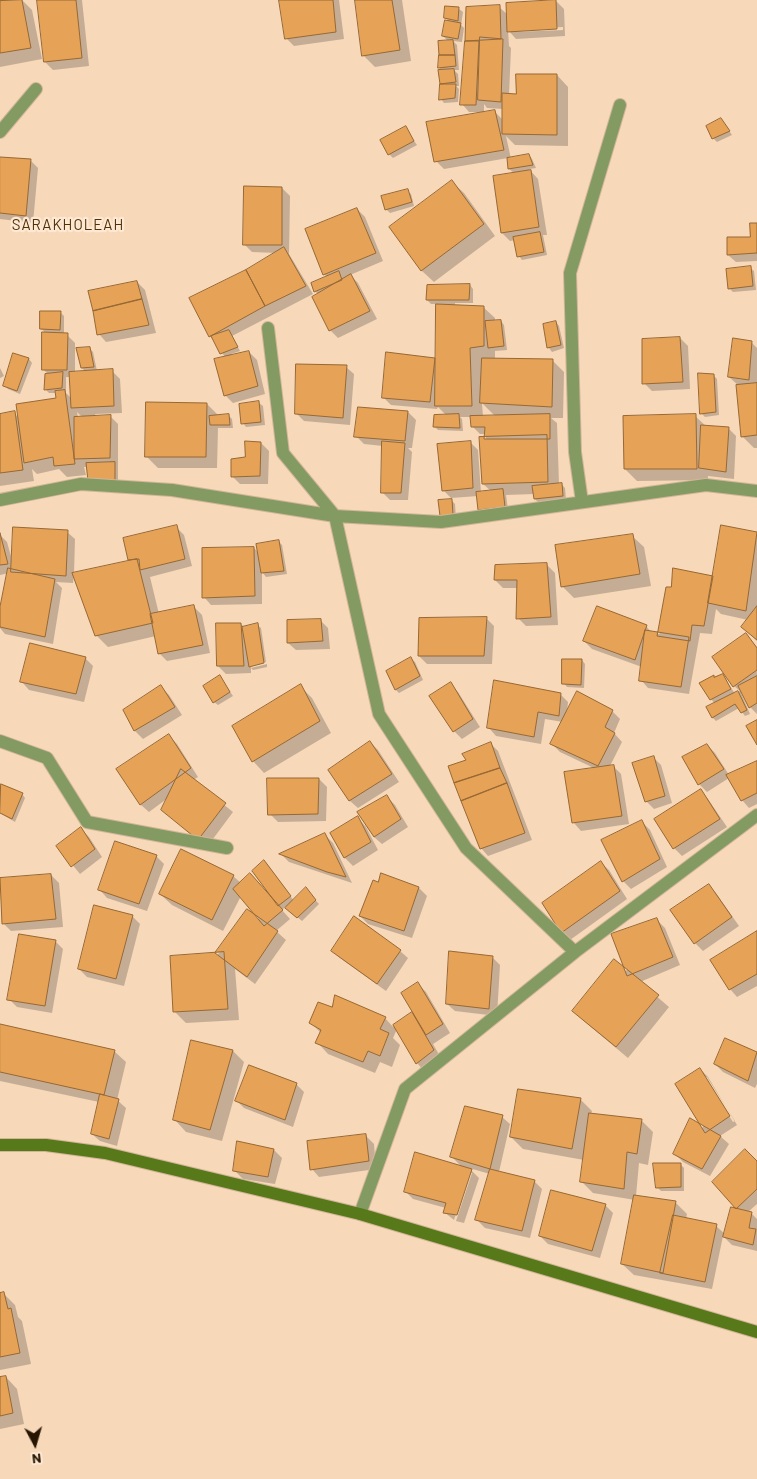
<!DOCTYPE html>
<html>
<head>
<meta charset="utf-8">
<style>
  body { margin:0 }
  #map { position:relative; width:757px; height:1479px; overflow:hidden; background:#f7d8b9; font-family:Barlow,sans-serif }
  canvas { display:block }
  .north { position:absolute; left:10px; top:1419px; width:50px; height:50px; -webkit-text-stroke:4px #fde8d3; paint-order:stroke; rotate:174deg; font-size:14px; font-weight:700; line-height:20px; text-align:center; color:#271501 }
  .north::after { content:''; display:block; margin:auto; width:18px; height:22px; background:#271501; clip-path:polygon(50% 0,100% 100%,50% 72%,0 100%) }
</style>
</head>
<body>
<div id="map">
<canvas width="757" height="1479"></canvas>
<div class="north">N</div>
</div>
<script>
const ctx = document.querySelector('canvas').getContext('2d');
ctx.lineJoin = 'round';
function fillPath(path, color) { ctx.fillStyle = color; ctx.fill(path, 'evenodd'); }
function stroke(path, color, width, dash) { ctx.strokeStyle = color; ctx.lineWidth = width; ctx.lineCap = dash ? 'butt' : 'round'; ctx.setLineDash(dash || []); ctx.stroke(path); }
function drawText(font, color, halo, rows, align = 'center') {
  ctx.font = font + ' Barlow,sans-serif'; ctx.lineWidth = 4.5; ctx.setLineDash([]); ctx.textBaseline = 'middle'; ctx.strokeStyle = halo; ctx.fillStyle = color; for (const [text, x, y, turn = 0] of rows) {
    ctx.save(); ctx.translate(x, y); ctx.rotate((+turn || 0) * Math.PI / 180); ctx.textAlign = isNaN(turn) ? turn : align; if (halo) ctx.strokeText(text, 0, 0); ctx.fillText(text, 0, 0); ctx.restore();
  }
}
fillPath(new Path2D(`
  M0 0H22L32 10 42 59 0 67Z
  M38 0H82L89 66 53 70 45 62Z
  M280 0H339L344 39 294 46 286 38Z
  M356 0H402L411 61 375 67 363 55Z
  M556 1 564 9 565 36 516 39 508 30 509 46 511 48 509 95H517L557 75 568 87V146L515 145 506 136 511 159 529 155 532 159 536 168 529 169 538 179 547 235H543L547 255 522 260 519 256 515 240 510 241 502 233 494 177 514 173 509 169 508 158 444 169 436 161 481 114V112H469L462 104 467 8 499 7 508 15ZM563 27V30L514 32V30ZM484 104 487 108 504 109 503 120 494 111 484 113Z
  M459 9 463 12 461 25 464 28 462 42 453 41 457 45 459 70H454L458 74 459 86H456L459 89 458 102 444 103 441 99 440 72 443 71 439 68V43L449 42 443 36 451 23 446 18Z
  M721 119 732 135 717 142 713 138Z
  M405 128 417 145 393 158 389 154Z
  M0 158 30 160 38 168 33 223 0 219Z
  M452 182 464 193 495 236 434 282 422 271 391 228Z
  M282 188 290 196 289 254 313 294 232 336 240 351 231 354V356L249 352 257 360 265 394 233 403 226 396 225 357 210 336 246 271 277 253 252 252 244 244Z
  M407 191 411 194 414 206 390 213 386 209Z
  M357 209 365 217 383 261 350 275 358 283 377 319 338 338 330 330 318 294 315 291 327 277 324 274Z
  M757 224V261L736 262 728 255 751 238Z
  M750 268 754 271 756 290 733 292 729 288Z
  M137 282 145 290 156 333 106 342 99 334Z
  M470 285 473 289V303H455V306L483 307 495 318V321H501L504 325 507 350 495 351V359L553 361 564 372 563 418H551L557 423 559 484H561L565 488 566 500 539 503 535 499 534 494 506 495 508 510 483 513 479 509 478 496 451 498 443 490 470 442 478 450 481 493 491 491 483 484 486 434H480L472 426 471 417H460L462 419 463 431 438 430 434 426 447 416 438 407 437 409 391 405 383 397 434 359 437 362V304H431L427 300ZM482 403 495 416 483 417Z
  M61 313 64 316V334L67 335 75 343V373L86 372 82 368 89 348 93 352 97 371H112L120 379 122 413 95 414 96 417 110 416 118 424V483L88 467H84L86 475 67 477 59 469 37 474 32 469 34 481 0 486V415L14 413 19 418 57 399V393H49L46 390 49 375 43 369 44 331 41 329ZM66 377H71L72 399 66 393ZM77 412 82 417 78 418Z
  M556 322 559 326 564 348 552 352 549 348 544 325Z
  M680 338 688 346 690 389 652 391 644 383Z
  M751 342 757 348V448H754L742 436 739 386 729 377Z
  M14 354 29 359 32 363 20 394 8 389 4 385Z
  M346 367 354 374 350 425 304 421 296 413Z
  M0 368 4 376 0 378Z
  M713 375 717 379 719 415 705 417 701 413Z
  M259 403 263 406 265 425 246 427 243 423Z
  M207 404 219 416 228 415 232 419 233 428H218L217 468H158L146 456Z
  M408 412 416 420 412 448H408L412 452 408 500H390L382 492 383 446 364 444 356 436Z
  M695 416 707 427 728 428 736 436 734 479 708 476V480L637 481 625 469Z
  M261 443 269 451 268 484H240L232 476Z
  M451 500 455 504 456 518 441 516Z
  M176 527 184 535 192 566 150 577 159 614 194 607 202 615 210 653 167 661 159 653 156 636 108 647 96 635 74 574 73 583 56 582 62 588 53 644 5 634 0 628V614L9 573 0 575V535L7 542 12 560 67 532 75 539 74 574 131 562 129 559Z
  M722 527 757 533V641L742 627 748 620 721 614 716 609 712 634 700 633 689 694 648 688 641 680 642 667 592 649 584 641 646 626 652 633 659 634 714 578Z
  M632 536 644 547 651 586 574 598 562 586Z
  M278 541 282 545 287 574 266 577 262 572V604L211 605 204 597 254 548 259 553Z
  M547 565 555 573 558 625 526 626 518 618V588H503L495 580Z
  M487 619 494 626 492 664H427L419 656Z
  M320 620 328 628 330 649 296 650 288 643Z
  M241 624 245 628 257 625 261 628 266 662 251 665V673L226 674 218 666Z
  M746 635 757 647V714L750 707 743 692 741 693 750 714 745 716 739 708 716 721 713 718 715 704 711 699 714 676 715 678 723 675 735 694 740 691 734 686Z
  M85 658 93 666 84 702 29 690 22 682Z
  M411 659 415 662 423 680 399 693 396 690 387 671Z
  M582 660 585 664 584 688 567 687 564 683Z
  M267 664V667L253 670 251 668Z
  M220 677 233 696 218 705 214 702Z
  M450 684 458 692 480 727 462 739 454 731Z
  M300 686 312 698 331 733 264 773 253 761Z
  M161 687 169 695 182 715 143 739 135 731 125 710Z
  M560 694 568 702 567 713 612 711 620 719 614 733 622 742 610 766H613L621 774 629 824 581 831 574 823 596 769 560 752 552 744 563 722 545 719 541 744 496 736 489 728Z
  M169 736 177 744 198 777 193 780 233 812 207 847 162 810 168 798 149 812 141 805 118 770Z
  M370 742 378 750 399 782 358 808 350 801 330 770Z
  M490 743 498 751 532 840 488 856 481 848 467 761Z
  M707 745 715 753 729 775 757 762V804L749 808 742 800 729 778 707 792 699 784 683 758Z
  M654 758 661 765 672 803 654 809 646 801Z
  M319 779 327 787 326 821 278 822 270 814Z
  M2 785 22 794 25 798 15 822 0 813V789Z
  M701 791 708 799 727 827 682 856 674 848Z
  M387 797 395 805 408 827 382 844 374 837Z
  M358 818 366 827 378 850 353 866 345 858 331 833Z
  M642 822 650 830 667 867 631 889 623 881Z
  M81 829 89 837 102 857 80 874 57 846Z
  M325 835 333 843 352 883 289 862 282 855Z
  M156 856 164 864 147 911 107 898 100 890Z
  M601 863 609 870 627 899 570 940 562 932Z
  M268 865 294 901 309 893 319 904 302 921 285 907 282 910 290 919 276 931 286 940 255 984 235 969 239 1020 186 1023 175 1012 218 954 259 919 241 896 223 931 172 905 160 894 233 876 241 883 277 904Z
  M51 875 59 883 63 927 11 931 3 923 0 880Z
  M382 875 419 888 427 896 412 938 368 924 360 916 379 884Z
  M708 885 716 893 739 926 703 951 695 943Z
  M132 916 140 924 124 986 87 977 79 969Z
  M657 920 665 928 680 965 640 982 669 1007 628 1058 585 1022 573 1011 626 971Z
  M757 933V986L737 997 730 989Z
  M55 941 63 949 52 1013 17 1007 9 999Z
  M332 950 400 951 408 958 386 991 340 958Z
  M492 957 500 965 497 1016 455 1011 447 1004Z
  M418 984 426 992 450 1033 433 1044 441 1058 424 1071 417 1063 397 1029 393 1038 400 1045 392 1067 380 1062 375 1073 328 1054 317 1042 321 1033 310 1022 333 1009 385 1018 393 1027 414 1012Z
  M0 1026 114 1051 126 1062 117 1100 126 1108 117 1146 100 1141 92 1134 99 1102 0 1081Z
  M725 1040 757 1053V1084L755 1088 723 1072 715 1064Z
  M233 1051 244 1062 222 1141 186 1132 175 1120Z
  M700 1069 708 1077 737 1125 720 1136 729 1144 710 1176 683 1162 675 1154 703 1127ZM704 1077H707L735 1121 733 1122Z
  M296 1084 304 1092 293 1127 244 1108 236 1100Z
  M580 1099 592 1111 591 1115 641 1120 653 1132 648 1165 639 1163 636 1196 675 1202 687 1214 686 1219 716 1226 725 1234 739 1210 714 1182 757 1163V1204L748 1212 751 1213 757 1219V1251L732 1245 723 1236 712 1289 634 1275 622 1264 635 1200 593 1193 582 1182 584 1160 523 1149 511 1137Z
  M502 1117 510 1124 499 1172 534 1181 542 1189 530 1238 485 1228 477 1220 490 1174 469 1168 479 1178 464 1223 456 1221 472 1173H469L454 1220 444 1212 446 1208 413 1199 405 1191 462 1167 452 1157Z
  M366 1136 374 1144 376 1169 319 1177 312 1169Z
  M274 1150 282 1158 275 1184 243 1179 235 1171Z
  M680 1164 684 1168V1191H661L657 1187Z
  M605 1205 613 1213 600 1258 548 1244 540 1236Z
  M0 1294H4L15 1305 18 1317 22 1321 31 1364 0 1370Z
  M6 1377 17 1389 24 1424 0 1429V1378Z`), '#0003');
const building = new Path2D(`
  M22 0 31 48 0 53V1Z
  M37 0H76L82 58 44 62Z
  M279 0H333L336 32 285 39Z
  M355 0H392L400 50 362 56Z
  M556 0 557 29 507 32 506 3Z
  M500 5 501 39 465 41 466 7Z
  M445 6 459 7 458 21 444 18Z
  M445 20 461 23 458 39 442 36Z
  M480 37 503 39 501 102 478 100Z
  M453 40 455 55H439L438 41Z
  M465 41H479L476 105H460Z
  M439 55H455L456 66 438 68Z
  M454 69 456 82 440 84 438 70Z
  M516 74H557V135L502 134V93L516 94Z
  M440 84H456L455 98 439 100Z
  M495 110 504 150 434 162 426 122Z
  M721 118 730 131 712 139 706 126Z
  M406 126 414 141 388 155 380 140Z
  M529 154 533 165 508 169 507 158Z
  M0 157 31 159 26 216 0 213Z
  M531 170 539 227 501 233 493 176Z
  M452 180 484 224 421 271 389 227Z
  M244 186 282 187V245H243Z
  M408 189 412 202 385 210 381 196Z
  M357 208 376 253 323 275 305 229Z
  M750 223H757V253L727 255V237H750Z
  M540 232 544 252 517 257 513 237Z
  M284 247 306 286 265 306 246 270Z
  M751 266 753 286 728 289 726 269Z
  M246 270 265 306 209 337 189 298Z
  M339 271 342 280 314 292 311 283Z
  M351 274 370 311 329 331 312 297Z
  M137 281 142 299 93 311 88 291Z
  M470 284 469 300H426L427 285Z
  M142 299 149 325 97 335 93 311Z
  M436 304 484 306V346L470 348 472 406H435Z
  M40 311H61L60 330 40 329Z
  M501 320 504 346 488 348 485 321Z
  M556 321 561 345 547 348 543 324Z
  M229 330 238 347 220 354 211 336Z
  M42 332 68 333 67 370H42Z
  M680 337 683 382 642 384V339Z
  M733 338 752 341 749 380 728 377Z
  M90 347 94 367 81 368 76 348Z
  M249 351 258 386 224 396 214 359Z
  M386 352 435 358 430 402 382 398Z
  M13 353 29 358 17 391 3 386Z
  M482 358 553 359 552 407 480 403Z
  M296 364 347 365 343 418 295 414Z
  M113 369 114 406 71 408 69 372Z
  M63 372 62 388 44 390 45 374Z
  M698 373 714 374 716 412 700 414Z
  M757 383V435L741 437 736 385Z
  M65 390 75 464 54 466 53 457 24 463 16 404 56 398 55 391Z
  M259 401 261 422 241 424 239 404Z
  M146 402 207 403 206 457H145Z
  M358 407 408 411 405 441 354 437Z
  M15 411 23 470 0 473V414Z
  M229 414 230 425H210L209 416Z
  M459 414 460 428 433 427 434 415Z
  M550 414V439H484L485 427H471L470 416Z
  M696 414 697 469H624L623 416Z
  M111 415 110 458 74 459V417Z
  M701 425 729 427 726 472 699 468Z
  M547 435 548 482 482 484 479 437Z
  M245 441 261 442 260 476 231 477V459L245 457Z
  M382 441 405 443 401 493H381Z
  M471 441 473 488 442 491 437 444Z
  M115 462V480L88 481 86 463Z
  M562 483 563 496 534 499 532 486Z
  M503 489 505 507 478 510 476 492Z
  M452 499 453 515 440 516 438 500Z
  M177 525 185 559 140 570 139 559 128 560 123 538Z
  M721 525 757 532 746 611 708 603Z
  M13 527 68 530 66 576 11 572Z
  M0 533 8 564 0 565Z
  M633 534 640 574 561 587 555 545Z
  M279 540 284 571 261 573 256 544Z
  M254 547 255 596 202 598V548Z
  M137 559 153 623 95 636 72 573Z
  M547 563 551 617 516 619 517 580H494L495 565Z
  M8 568 55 579 45 637 0 627V607Z
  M673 568 713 576 704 626 692 625 690 641 657 636 666 587H671Z
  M194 605 203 645 158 654 150 614Z
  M597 606 647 625 635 660 583 641Z
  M757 606V640L741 627Z
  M487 617 484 656H418L419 618Z
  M321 619 323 641 287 643V620Z
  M216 623H241L244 666H217Z
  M258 623 264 663 249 667 242 627Z
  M645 630 689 637 681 687 639 681Z
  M746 633 757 648V670L733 687 712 657Z
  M30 643 86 657 76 694 20 682Z
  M411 657 420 676 395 690 386 671Z
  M562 659H582L581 685 562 684Z
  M723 674 731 689 710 700 699 683 714 675V677Z
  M220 675 230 692 213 703 203 686Z
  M757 676V703L749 708 738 686Z
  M494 680 561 693 559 716 538 712 534 737 487 728Z
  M451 682 473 719 453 732 429 696Z
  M301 684 320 721 252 762 232 726Z
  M161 685 175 707 134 731 123 710Z
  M577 691 613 710 605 727 615 733 598 766 550 744Z
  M738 691 747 710 741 713 735 704 712 718 706 707Z
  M757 720V745L746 726Z
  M169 734 191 768 140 805 116 769Z
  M370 741 392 774 349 801 328 770Z
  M491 742 500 768 454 783 448 766 466 760 462 754Z
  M707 744 724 769 698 785 682 757Z
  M654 756 665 796 645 802 632 763Z
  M757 761V793L741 801 726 775Z
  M614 765 622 816 572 823 564 772Z
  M500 768 507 783 461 801 454 783Z
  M181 769 226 803 198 840 161 810Z
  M267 778H319L318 814 268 815Z
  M507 783 525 833 480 849 461 801Z
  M1 784 23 793 12 819 0 813Z
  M701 789 720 819 673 849 654 819Z
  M387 795 401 819 374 837 357 812Z
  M358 816 371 842 344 858 330 833Z
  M642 820 660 859 622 882 601 840Z
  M81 827 95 849 71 867 56 846Z
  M325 833 346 877 327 872 279 854Z
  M115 841 157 855 139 904 98 890Z
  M181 849 234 875 212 920 159 894Z
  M264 860 291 896 278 906 252 871Z
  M601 861 620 891 561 933 542 903Z
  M250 873 283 910 264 926 233 889Z
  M381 873 419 887 404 931 359 916 373 880 378 882Z
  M51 874 56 919 2 924 0 878Z
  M709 884 732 917 694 944 670 910Z
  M306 887 316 900 297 918 285 908Z
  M94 905 133 915 116 979 78 969Z
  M247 909 278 931 247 977 215 953Z
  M354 916 401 950 377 984 331 951Z
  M657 918 673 957 627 976 611 934Z
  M757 931V974L729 990 710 960Z
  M19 934 56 940 45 1006 7 1000Z
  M449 951 493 956 489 1009 446 1004Z
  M224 952 228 1009 173 1012 170 956Z
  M614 959 659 995 616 1047 572 1011Z
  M418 982 443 1024 426 1035 401 993Z
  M335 995 386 1017 380 1029 389 1033 380 1056 368 1051 363 1062 315 1043 321 1030 309 1023 318 1002 332 1007Z
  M412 1012 434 1050 416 1064 393 1025Z
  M0 1024 115 1050 104 1095 0 1072Z
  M725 1038 757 1052 748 1081 714 1064Z
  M191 1040 233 1050 210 1130 173 1120Z
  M249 1065 297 1083 285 1120 235 1101Z
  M700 1068 730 1116 705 1133 675 1084Z
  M518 1089 581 1098 572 1149 510 1137Z
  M100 1094 119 1099 109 1139 91 1134Z
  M465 1106 503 1115 490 1169 450 1157Z
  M589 1113 642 1119 637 1154 627 1152 624 1189 580 1182Z
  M690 1118 721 1136 702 1169 673 1154Z
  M366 1134 369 1161 310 1170 307 1141Z
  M237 1141 274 1149 268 1177 233 1171Z
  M745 1149 757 1161V1189L736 1209 712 1182Z
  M415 1152 472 1169 457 1215 443 1213 446 1203 404 1192Z
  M653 1163H681V1187L656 1188Z
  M490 1169 535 1180 522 1231 475 1220Z
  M551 1190 606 1204 592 1251 539 1236Z
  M634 1195 676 1201 663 1273 621 1264Z
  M731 1207 752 1212 749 1228 756 1229 753 1245 723 1237Z
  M673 1215 717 1224 705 1282 660 1273Z
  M4 1292 8 1309 11 1308 20 1353 0 1357V1293Z
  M6 1376 13 1413 0 1416V1377Z`);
fillPath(building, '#e6a256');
stroke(building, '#966834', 1);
const service = new Path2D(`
  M0 132 36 89`);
const minor = new Path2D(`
  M268 328 283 453 335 516 379 714 466 848 575 952
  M0 500 81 484 172 490 335 516 441 522 706 485 757 491
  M582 502 575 452 570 273 620 105
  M0 741 47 758 87 822 227 848
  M360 1214 405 1089 575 952 757 815`);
const secondary = new Path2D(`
  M0 1145H46L105 1153 360 1214 757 1332`);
stroke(service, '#d2b598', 14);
stroke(minor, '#d2b598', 14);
stroke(secondary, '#d2b598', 14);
stroke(service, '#839b63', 12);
stroke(minor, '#839b63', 12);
stroke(secondary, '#58791a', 12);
ctx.letterSpacing = '1px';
drawText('15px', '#523105', '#fde8d3', [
  ["SARAKHOLEAH",68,225]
]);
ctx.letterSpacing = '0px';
</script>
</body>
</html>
